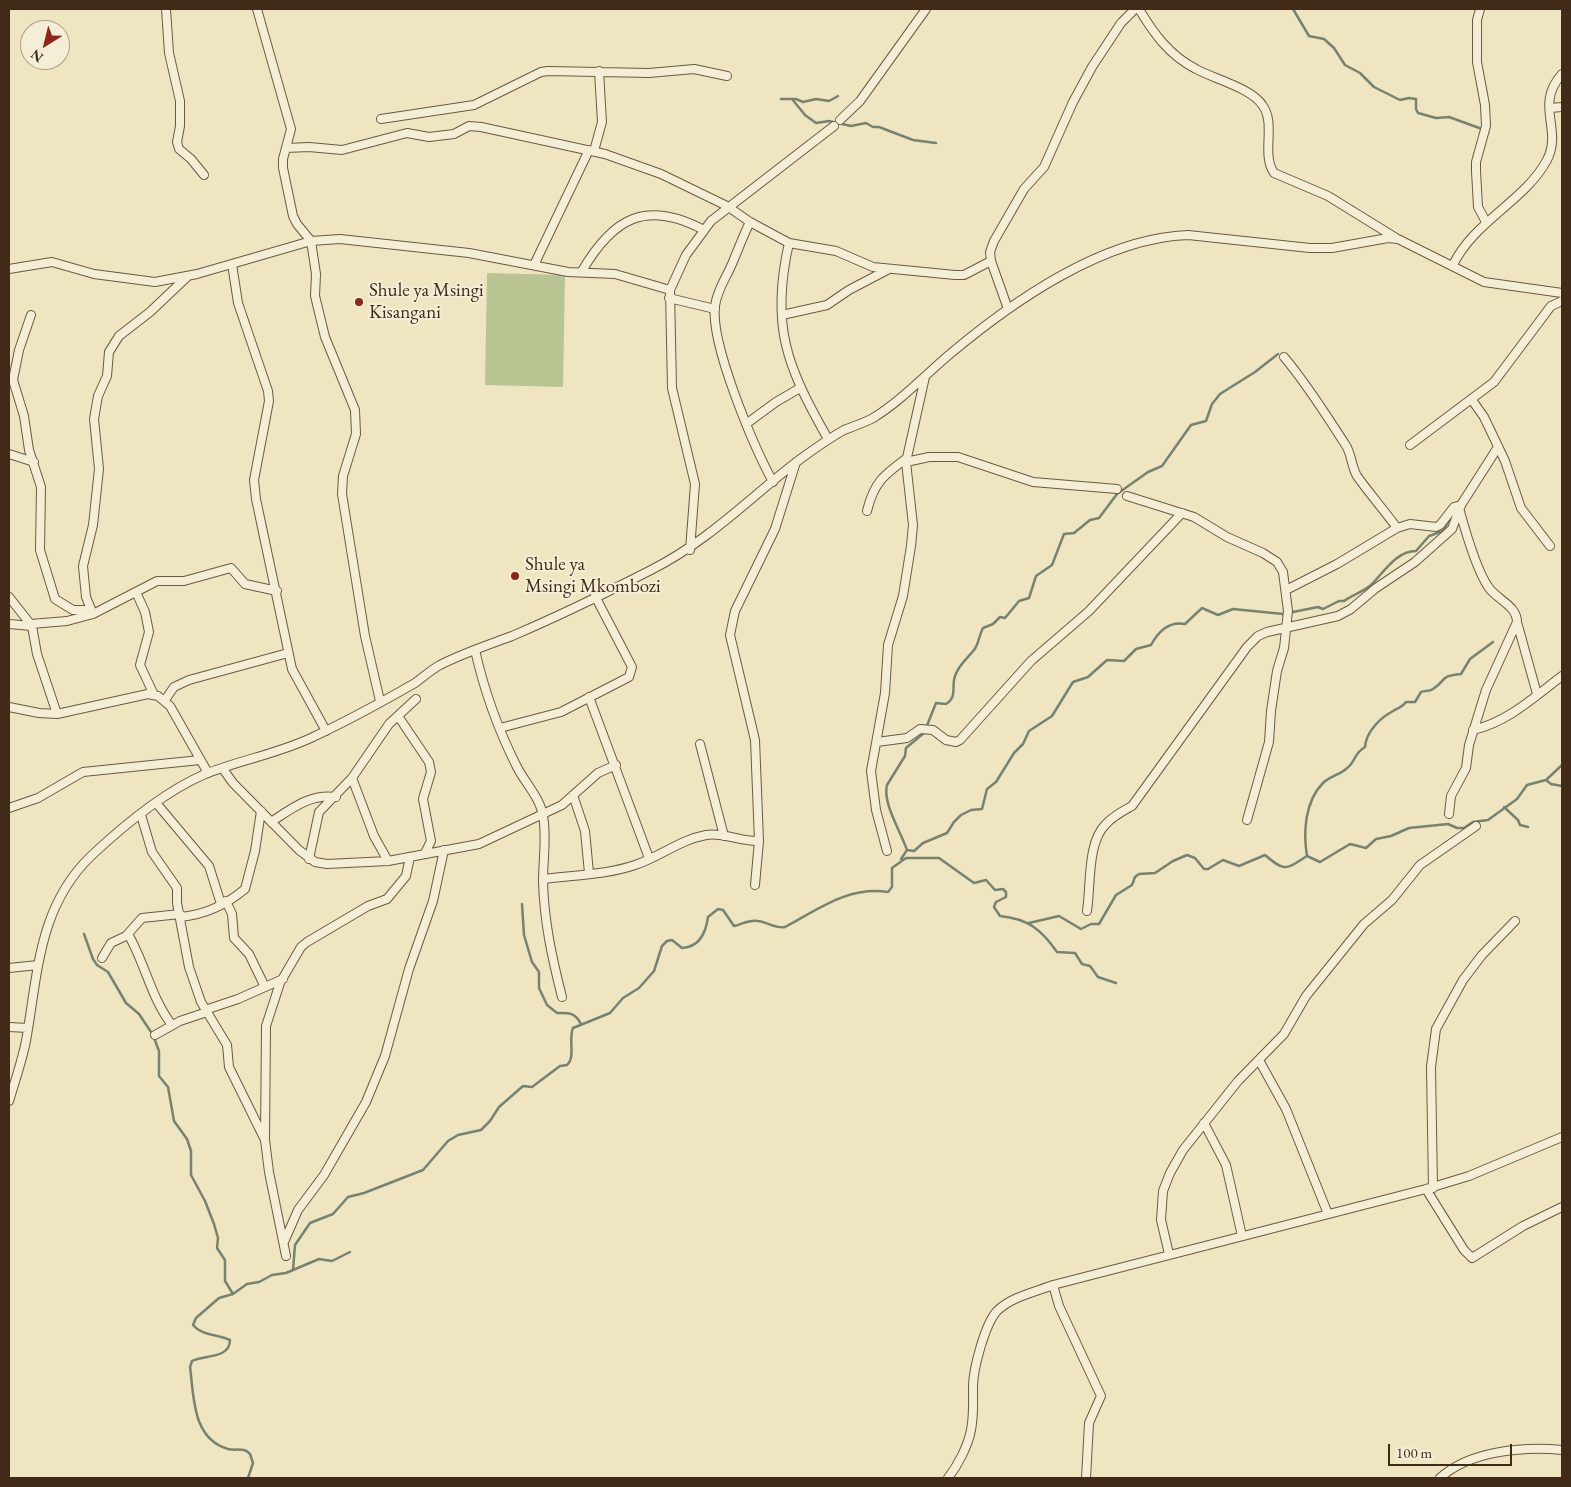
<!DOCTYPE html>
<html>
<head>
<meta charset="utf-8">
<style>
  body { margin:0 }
  #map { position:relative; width:1571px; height:1487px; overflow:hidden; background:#efe5c1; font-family:"EB Garamond",serif }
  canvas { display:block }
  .frame { position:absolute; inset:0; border:10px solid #412a17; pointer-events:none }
  .north { position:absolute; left:20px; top:20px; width:50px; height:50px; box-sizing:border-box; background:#f5eed7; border:1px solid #ada08a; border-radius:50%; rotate:216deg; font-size:14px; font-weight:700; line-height:20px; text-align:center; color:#412a17 }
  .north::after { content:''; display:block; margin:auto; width:18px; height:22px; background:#8f2418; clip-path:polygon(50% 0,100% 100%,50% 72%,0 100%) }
  .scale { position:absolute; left:1388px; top:1444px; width:124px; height:22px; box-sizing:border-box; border:2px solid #412a17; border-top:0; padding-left:6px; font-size:15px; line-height:18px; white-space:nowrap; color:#412a17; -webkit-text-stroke:4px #f5eed7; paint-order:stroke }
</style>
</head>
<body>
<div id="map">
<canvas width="1571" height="1487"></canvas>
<div class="frame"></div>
<div class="north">N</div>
<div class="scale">100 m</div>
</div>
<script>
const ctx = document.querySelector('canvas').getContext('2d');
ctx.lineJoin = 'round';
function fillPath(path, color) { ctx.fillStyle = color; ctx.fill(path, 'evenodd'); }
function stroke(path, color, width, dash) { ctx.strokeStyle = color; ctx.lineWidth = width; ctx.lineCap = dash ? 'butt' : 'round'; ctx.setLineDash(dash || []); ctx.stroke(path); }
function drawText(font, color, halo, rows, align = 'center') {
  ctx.font = font + ' "EB Garamond",serif'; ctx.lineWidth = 4; ctx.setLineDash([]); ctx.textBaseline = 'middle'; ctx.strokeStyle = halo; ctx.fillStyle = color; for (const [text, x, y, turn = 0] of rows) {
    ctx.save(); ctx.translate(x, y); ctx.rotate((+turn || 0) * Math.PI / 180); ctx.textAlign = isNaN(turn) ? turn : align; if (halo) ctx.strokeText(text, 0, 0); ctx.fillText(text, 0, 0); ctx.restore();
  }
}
fillPath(new Path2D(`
  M487 273 565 275 563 387 485 385Z`), '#b8c593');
stroke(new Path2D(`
  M1293 9 1309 36 1324 39 1334 48 1345 65 1360 73 1374 87 1400 100 1409 98 1416 99V109L1418 113 1436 118 1449 117 1482 129
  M781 99H796L803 102 816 99 829 101 838 96
  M792 99 805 115 816 123 829 121 851 126 866 123 873 127H879L913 140 936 143
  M1546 780 1551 784 1562 786
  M1504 807 1518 820 1520 825 1528 827
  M907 850 914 851 923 843 947 833 954 822 961 815 971 810 982 809 987 789 996 782 1014 753 1023 744 1029 731 1052 716 1073 682 1088 677 1107 660 1124 661 1136 649 1151 645C1158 632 1169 621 1185 624L1202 608 1218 615 1233 609 1283 614 1318 607 1323 609 1339 601H1344C1352 595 1363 592 1371 585 1384 572 1396 551 1416 551L1429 536 1443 531 1451 517
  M1307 856C1303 832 1305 801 1323 783 1329 777 1339 775 1346 769 1356 762 1353 754 1365 747 1366 732 1380 718 1393 711 1399 707 1402 708 1406 702H1415L1421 692C1425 690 1429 692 1433 689 1447 680 1439 676 1461 674L1470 659 1493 642
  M1307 856 1320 862 1350 844 1366 848 1376 839 1391 836 1409 828 1448 824 1457 828H1464L1473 822 1488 820 1517 799 1527 785 1546 780 1562 765
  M901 859 907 850C901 832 882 802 887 785L905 756 906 748 924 733 936 703 946 704C958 696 951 687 955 676 959 664 967 659 974 650 979 644 979 635 983 628L993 624 1000 617 1005 618 1019 601 1029 598 1036 576 1052 565 1064 534 1074 533 1090 520 1099 518 1117 494 1148 472 1162 466 1191 425 1206 421 1212 404 1220 394 1255 372 1278 354
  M522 904 524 935 532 962 539 972V988L547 1005 557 1013C569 1013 575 1012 581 1024
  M1029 923 1059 916 1081 929 1091 924H1099L1116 895 1132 885 1135 877 1139 874 1155 873 1173 861 1187 855 1195 858 1204 869H1208L1223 860 1239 866 1265 855C1285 872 1285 870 1307 856
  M84 934 93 959 97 965 108 972 126 1003 139 1014 153 1035 159 1051V1076L168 1087 174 1121 187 1139 191 1151V1175L205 1201 214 1224 218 1238 217 1248 225 1260V1281L233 1294
  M293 1270 295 1245 310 1223 333 1214 348 1197 364 1193 423 1170 448 1141 458 1135 481 1130 490 1121 499 1107 523 1086 532 1087 560 1066 567 1065C576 1057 568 1039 573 1028L610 1013 623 998 639 988 654 971 662 946 667 941 672 940 682 948C700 947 706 932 708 917L718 909 723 910 734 926C743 924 749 919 758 921 767 922 776 929 785 927 819 909 848 886 888 892L892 887V868L906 858H939L974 883 986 880 995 890 1003 889 1006 892V897L996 902 994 907 1000 916C1028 919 1041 929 1057 952L1075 953 1082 964 1090 966 1098 977 1116 983
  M248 1478 253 1463 250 1454C244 1447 237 1451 228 1449 192 1439 194 1396 190 1367L192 1361C203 1355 230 1359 230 1340 217 1334 202 1336 193 1325L196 1318 219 1298 233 1294 247 1284 259 1282 272 1275 286 1273 319 1259 332 1261 350 1252`), '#768372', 2.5);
const minor = new Path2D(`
  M166 9 169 53 180 101V126L177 142 179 149 191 159 204 175
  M257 9 291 129 283 159V168L293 216 297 224 311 241 316 274 315 296 325 337 355 410 356 434 343 476 342 494 365 636 380 701
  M1139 9C1154 34 1169 55 1196 69 1214 79 1252 88 1263 106 1276 125 1261 154 1274 173L1328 196 1396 238
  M1480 9 1477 20V62L1485 105 1486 126 1476 162V171L1478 207 1486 222
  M1550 108 1562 107
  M381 119 474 105 541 72 548 71 649 73 694 69 727 76
  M840 120 860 101 926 9
  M286 148 309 147 342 150 407 133 429 137 454 134 469 126 481 127 605 154 661 174 727 206 750 222 789 243 836 251 873 267 955 275H964L991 261
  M594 151 602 122 599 71
  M750 222C743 236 738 250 732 264 726 278 717 290 715 306 710 344 754 447 773 482
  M789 243C770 326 787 367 828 439
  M232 264 238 303 268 391 269 401 254 480 256 499 292 669 326 731
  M534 265 589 150
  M1453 265C1474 221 1525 201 1547 160 1563 129 1534 105 1562 74
  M9 269 52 262 94 274 155 282 197 274 311 241 340 239 469 253 568 272 615 274 670 290
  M582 271C613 218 646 199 704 230
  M669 298 715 309
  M1008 309 991 261 990 252 994 241 1024 189 1044 167 1073 102 1092 67 1121 23 1135 9
  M31 315 19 350 13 380 24 416 29 450 41 487 40 550 55 599 73 610H91
  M782 315 827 305 849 290 889 269
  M1284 357C1307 384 1326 415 1345 444 1352 454 1351 466 1357 476 1369 493 1384 510 1397 528
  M1472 400 1484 417 1505 461 1521 508 1550 546
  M746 424 776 402 800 388
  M1410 445 1494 382 1551 306 1562 301
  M9 454 34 462
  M906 462 929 457H958L1033 482 1117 489
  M1127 496 1194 517 1227 537 1263 553 1277 562 1283 572 1288 611 1284 648 1277 671 1271 711 1269 742 1247 820
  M867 511C874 482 884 475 907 458
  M690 550 695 484 672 388 670 290 686 255 711 221 834 126
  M1286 590 1337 564 1397 528 1410 524 1436 527 1440 525 1454 507 1461 505
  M136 592 145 612 149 632 140 665 154 695
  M9 597 32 626 37 654 57 714
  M93 614 86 597 83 566 93 525 99 469 94 419 98 396 107 376 109 352 119 336 150 312 188 276
  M1517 622 1537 694
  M9 624 32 626
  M31 624 67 621 93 614 157 581H184L231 568 245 584 277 591
  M475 650C484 690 498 729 516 765 524 782 540 797 543 816 547 836 543 860 543 881 544 921 552 958 562 997
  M589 697 649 858
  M165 700 174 687 189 680 288 653
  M9 707 39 713 57 714 148 694 158 696 170 706 208 773
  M398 716 429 762 431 772 423 799 431 841 425 853
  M500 728 561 712 629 677 632 667 595 596
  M1473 730C1508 722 1534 697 1562 676
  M877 742 907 738 920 729 933 730 946 740 956 742 960 740 1031 661 1089 611 1182 513
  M700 744 724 836
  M223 769 233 783 299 850 315 862 327 864 388 861 479 844 562 805 598 773 616 765
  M352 778 374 836 388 861
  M573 795 585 831 589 873
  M157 804 209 866 221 904
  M9 808 38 798 83 772 200 760
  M1449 814 1451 796 1466 768 1469 745 1486 690 1517 622C1517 606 1498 600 1489 588 1476 570 1465 530 1459 508
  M141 815 152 852 177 888V903L189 967 201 1002 227 1045 229 1067 265 1140 269 1172 286 1256
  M271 822C291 809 311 793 336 797
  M887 851 876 810 871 771 885 693 888 645 903 596 911 546 913 525 906 462 925 377
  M309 859 319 812 352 778 389 724 416 699
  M543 879C573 875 606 875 635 865 660 857 679 840 706 835 723 832 741 842 759 841
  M755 885 759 841 755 740 730 635 735 611 775 529 796 462
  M226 901 232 914 234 938 249 954 265 987
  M1087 911C1091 885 1087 842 1106 824 1113 816 1123 811 1132 806L1247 647 1258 636 1267 632 1338 616 1351 609 1376 588 1415 562 1452 529 1461 505 1498 447
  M180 917C204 915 227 904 245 889L255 851 261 811
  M128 934C145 963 151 998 172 1025
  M102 958 111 943 126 936 142 918 180 914
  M9 968 38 965
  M205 1010 238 999 283 979
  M9 1027 28 1028
  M155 1035 180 1021 207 1012
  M1260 1062 1286 1109 1328 1214
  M9 1101C15 1081 22 1061 26 1041 38 974 38 907 91 856 123 826 162 793 203 775 239 760 278 754 313 737 347 721 382 702 415 683 423 677 431 670 440 665 463 653 488 645 512 636 559 616 606 593 651 570 710 540 748 499 799 460 814 449 828 439 844 430 854 426 864 423 873 418 901 401 925 375 950 354 1013 301 1104 238 1188 235L1310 248H1332L1388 238 1398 239 1484 282 1562 293
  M1204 1123 1226 1165 1242 1236
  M265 1140 266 1026 280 983 301 947 307 942 368 906 387 899 406 876 410 857
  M1433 1188 1431 1067 1436 1029 1463 980 1482 955 1515 921
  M1426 1189 1464 1250 1472 1258 1523 1226 1562 1207
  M284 1242 298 1210 324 1175 366 1102 385 1056 409 969 433 901 444 850
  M1169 1254 1161 1220 1163 1191 1170 1173 1183 1150 1238 1081 1284 1034 1306 996 1364 924 1392 900 1420 865 1476 826
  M1053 1285 1059 1306 1101 1396 1089 1423 1086 1478
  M948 1478C958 1465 968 1446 971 1430 974 1415 973 1402 973 1387 973 1369 985 1324 997 1311 1011 1297 1035 1292 1053 1285L1426 1189 1469 1176 1562 1137
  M1440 1478C1469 1451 1524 1446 1562 1450`);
stroke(minor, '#6c5942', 10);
stroke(minor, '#f5eed7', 8);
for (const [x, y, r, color] of [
  [359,302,5,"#8f2418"],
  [515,576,5,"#8f2418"]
]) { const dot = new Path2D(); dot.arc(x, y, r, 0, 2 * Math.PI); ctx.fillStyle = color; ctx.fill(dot); stroke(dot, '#f5eed7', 2); }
drawText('19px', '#412a17', '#f5eed7', [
  ["Shule ya Msingi",369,291],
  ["Kisangani",369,313],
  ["Shule ya",525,565],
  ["Msingi Mkombozi",525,587]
], 'left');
</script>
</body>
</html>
